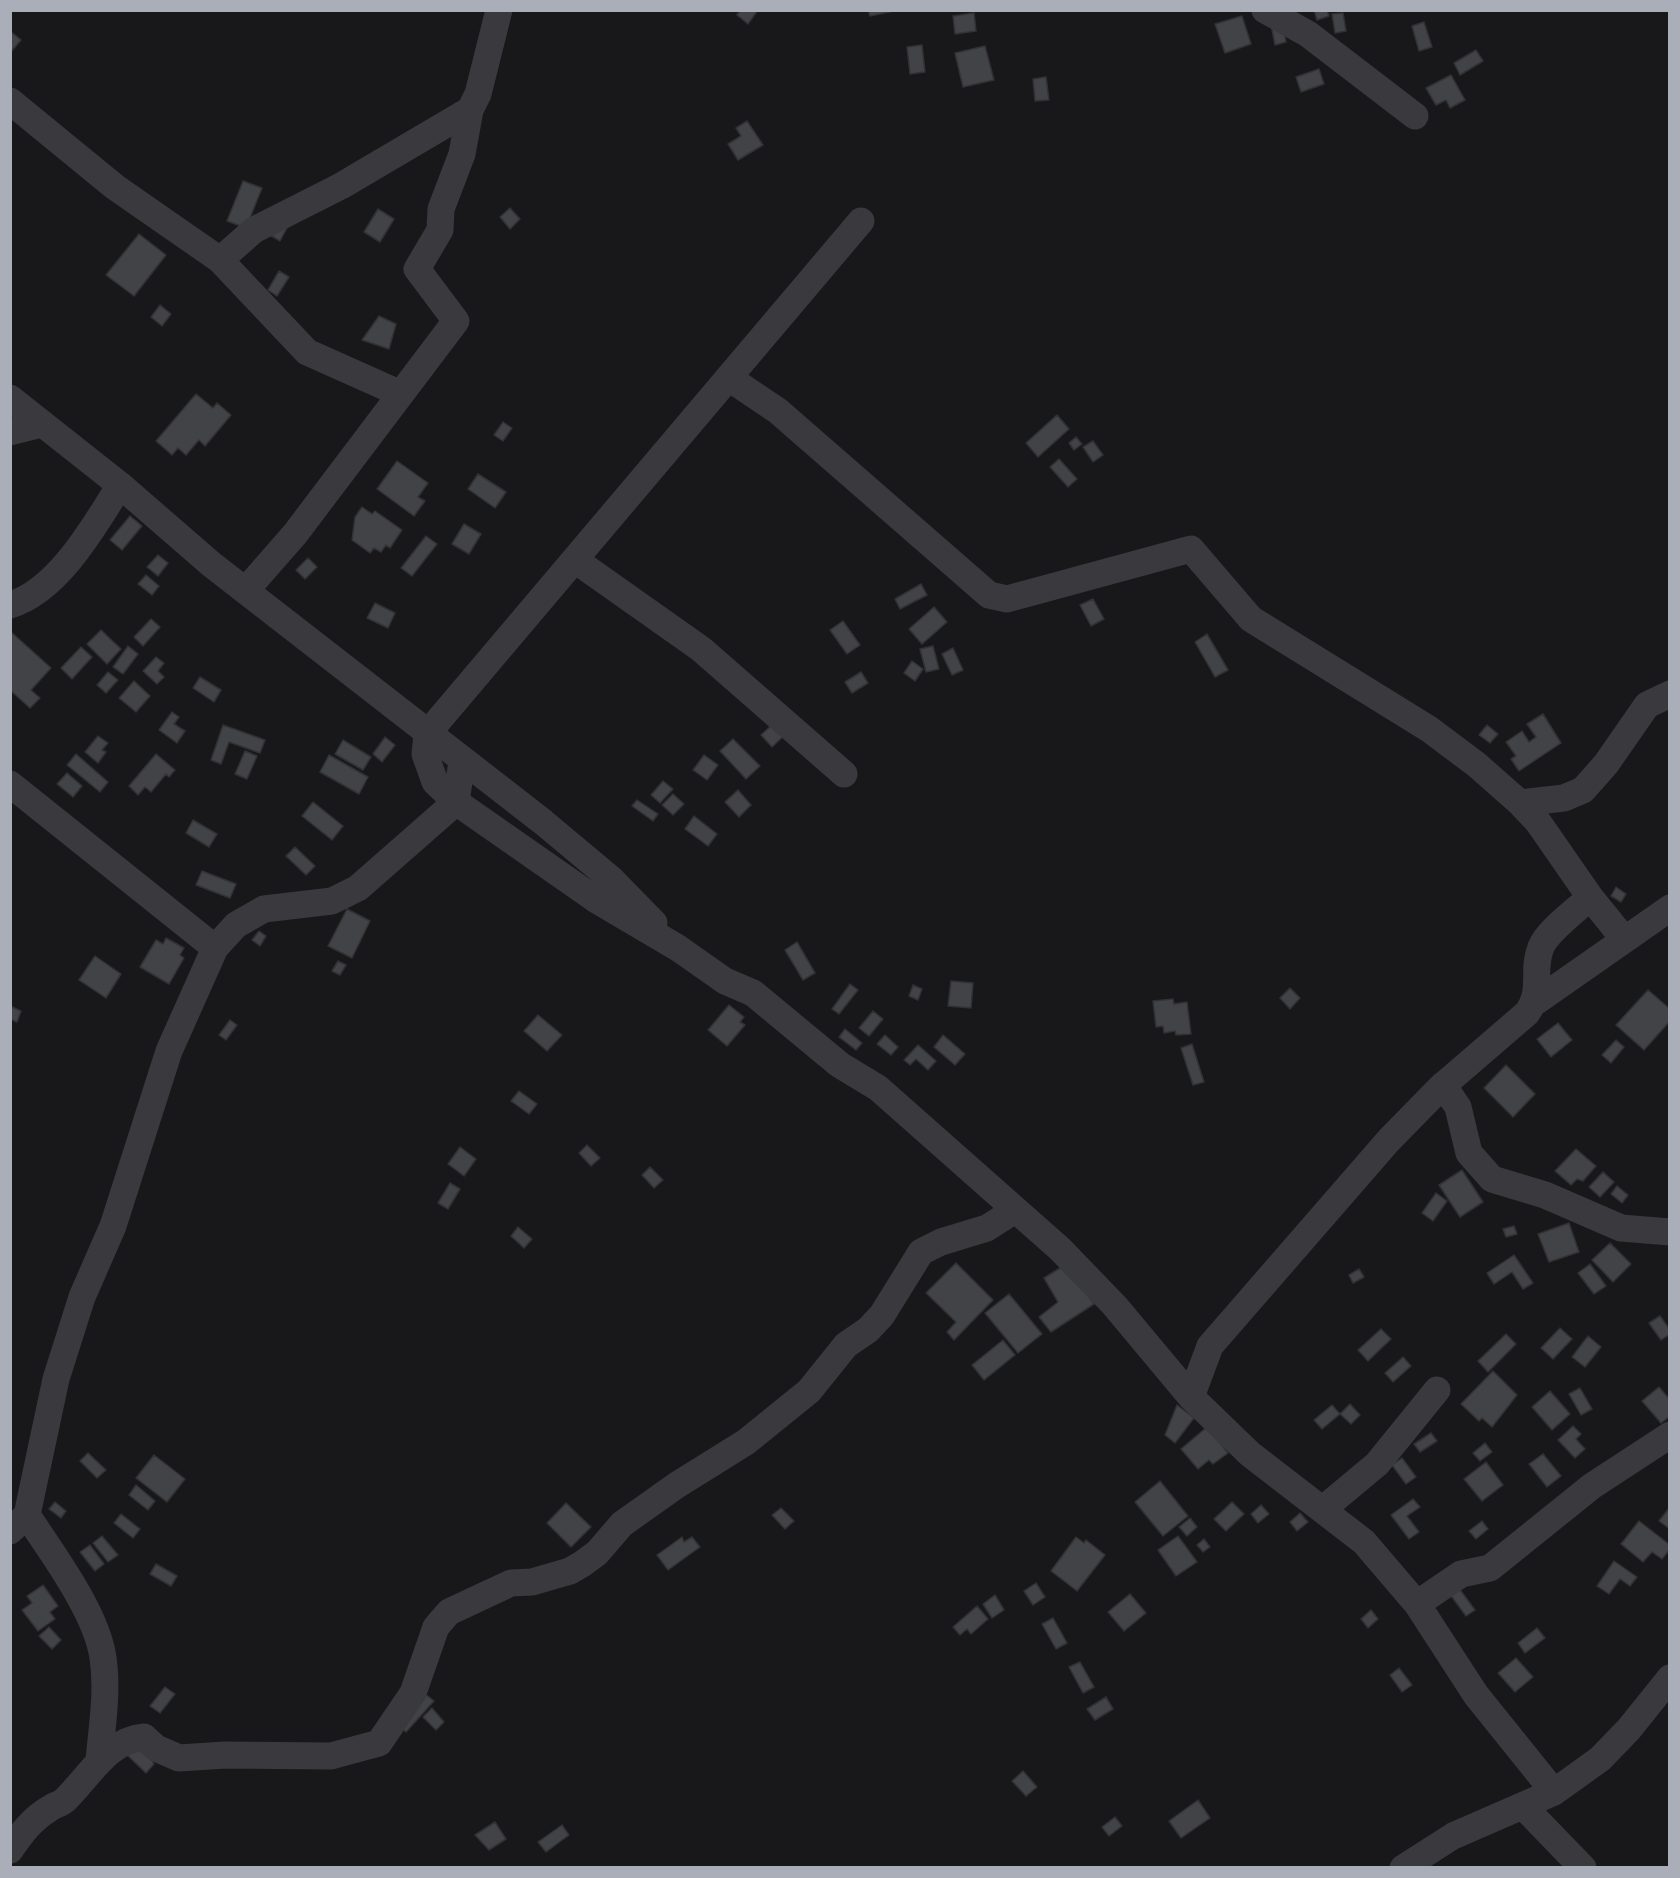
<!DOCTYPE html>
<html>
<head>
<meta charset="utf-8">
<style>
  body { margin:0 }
  #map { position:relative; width:1680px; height:1878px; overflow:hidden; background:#181719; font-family:Signika,sans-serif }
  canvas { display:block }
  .frame { position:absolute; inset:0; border:12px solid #aaaeb9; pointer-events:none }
</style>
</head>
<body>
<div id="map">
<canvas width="1680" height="1878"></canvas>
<div class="frame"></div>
</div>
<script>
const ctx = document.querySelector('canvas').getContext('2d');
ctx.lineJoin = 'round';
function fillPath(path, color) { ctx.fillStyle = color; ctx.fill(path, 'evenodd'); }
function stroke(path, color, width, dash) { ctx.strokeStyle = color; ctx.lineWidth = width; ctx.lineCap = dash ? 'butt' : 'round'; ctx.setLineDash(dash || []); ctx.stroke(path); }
const building = new Path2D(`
  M740 10H758L748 24 737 15Z
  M868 10H899L870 16Z
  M1314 10H1327L1329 16 1317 20Z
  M974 13 976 31 955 34 953 16Z
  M1343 13 1346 31 1335 33 1332 14Z
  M1242 16 1251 44 1225 53 1215 24Z
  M1282 22 1286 42 1275 45 1271 24Z
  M1424 22 1432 47 1419 51 1412 26Z
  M10 31 21 40 10 53Z
  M922 45 925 72 910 74 907 47Z
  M985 46 994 80 963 87 955 53Z
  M1476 50 1483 61 1460 75 1454 63Z
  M1319 69 1324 84 1301 92 1296 77Z
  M1451 75 1465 100 1450 108 1446 100 1436 105 1426 88Z
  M1046 77 1049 100 1035 101 1033 79Z
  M747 121 763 145 738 160 728 144 741 136 736 128Z
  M243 181 262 188 246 228 227 221Z
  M510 208 520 219 510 229 500 217Z
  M378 209 394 219 380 242 364 232Z
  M288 226 280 241 270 235Z
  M139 234 166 255 134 296 106 275Z
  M279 271 289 277 277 296 268 290Z
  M160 305 171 314 162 326 151 317Z
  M379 316 396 324 389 349 362 340Z
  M196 394 213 408 217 403 231 415 205 446 199 440 186 455 178 448 172 455 156 441Z
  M1057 415 1069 429 1038 457 1026 443Z
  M503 422 512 428 503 441 494 435Z
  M1076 437 1082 444 1074 450 1069 443Z
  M1093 441 1103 455 1093 462 1083 447Z
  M1059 459 1077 479 1068 487 1050 467Z
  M397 461 428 483 418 497 425 501 414 516 377 489Z
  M478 474 506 492 495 508 468 489Z
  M362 507 372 514 375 511 402 530 390 548 386 545 381 552 374 548 370 553 352 540 355 517Z
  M130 516 142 526 122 550 110 540Z
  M464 524 481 534 469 554 452 544Z
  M426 536 437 544 412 576 401 568Z
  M158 555 168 563 158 576 147 567Z
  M308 558 317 567 305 579 296 570Z
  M146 575 159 586 152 595 138 584Z
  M921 584 927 595 900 609 895 599Z
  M1093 599 1104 619 1091 626 1080 605Z
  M375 603 395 613 388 628 367 618Z
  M934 607 947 622 922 644 909 629Z
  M151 619 160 627 143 646 134 637Z
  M843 621 860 645 847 654 830 630Z
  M101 630 121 649 107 664 87 644Z
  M10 631 51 668 31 690 40 698 30 708 10 690Z
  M1207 634 1228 670 1215 677 1195 642Z
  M128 646 138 654 123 674 113 667Z
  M933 646 939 669 926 672 920 649Z
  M81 647 92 657 72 679 61 668Z
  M953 648 963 670 952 675 942 654Z
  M156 657 164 663 158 671 164 677 157 684 143 671Z
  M912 661 923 669 915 681 904 673Z
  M108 672 118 680 106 693 97 685Z
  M861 672 868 683 852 693 845 682Z
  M200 677 221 690 214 702 193 688Z
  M134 681 150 696 136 712 119 698Z
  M172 712 179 717 174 724 185 731 177 743 159 730Z
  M1543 714 1561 743 1519 771 1511 759 1516 756 1506 742 1522 731 1529 742 1536 737 1527 724Z
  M777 720 788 732 772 747 761 735Z
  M223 725 265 740 260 753 229 742 221 764 211 760Z
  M1487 725 1498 734 1490 743 1479 735Z
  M98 736 108 743 102 750 106 752 98 763 85 752Z
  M385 737 395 745 382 762 373 754Z
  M733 739 760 766 746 779 720 751Z
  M343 740 371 757 363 770 335 754Z
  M245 751 257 756 247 779 235 774Z
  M76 754 108 782 100 792 67 765Z
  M156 754 175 770 169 777 166 774 151 792 145 787 138 795 129 786Z
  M329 755 368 777 359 794 320 772Z
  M704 755 718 765 707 780 693 770Z
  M67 773 82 786 73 797 57 784Z
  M663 781 673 789 660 803 651 795Z
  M738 790 751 805 739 817 725 802Z
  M673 794 684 804 673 815 662 805Z
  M637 800 658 814 653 821 632 806Z
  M313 802 343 826 332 840 302 816Z
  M694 816 717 834 708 846 685 829Z
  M193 820 217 834 209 847 186 833Z
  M295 847 315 866 306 875 286 856Z
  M202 871 236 884 230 898 196 885Z
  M1616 887 1626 894 1621 902 1611 896Z
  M347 909 370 921 352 958 328 946Z
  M259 931 266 936 260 946 252 940Z
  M166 938 184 948 180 955 184 958 169 984 140 967 156 940 163 944Z
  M797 942 815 973 803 980 785 950Z
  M95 956 121 974 106 998 79 980Z
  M338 961 346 965 340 975 332 971Z
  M951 981 973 983 971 1008 948 1006Z
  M850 984 858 990 839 1014 832 1009Z
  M913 985 922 989 918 1000 909 996Z
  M1290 988 1300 998 1290 1009 1280 998Z
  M1648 990 1670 1009V1021L1644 1050 1616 1025Z
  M1173 999 1174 1004 1187 1002 1191 1034 1176 1035 1175 1031 1164 1033 1163 1026 1156 1027 1153 1001Z
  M729 1005 744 1017 740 1022 745 1025 727 1046 708 1030Z
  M10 1006 21 1011 17 1022 10 1019Z
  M873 1011 883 1019 869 1036 859 1028Z
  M538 1015 562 1035 547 1051 524 1031Z
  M230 1020 237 1025 226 1040 219 1035Z
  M1558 1023 1572 1040 1551 1057 1537 1039Z
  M845 1029 862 1043 856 1050 839 1037Z
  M885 1035 898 1047 891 1055 877 1044Z
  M943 1035 965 1054 955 1065 934 1047Z
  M1616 1040 1624 1047 1611 1063 1602 1055Z
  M1192 1044 1204 1082 1193 1085 1181 1048Z
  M918 1045 936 1061 928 1070 916 1059 910 1065 904 1060Z
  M1506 1065 1535 1094 1513 1117 1484 1088Z
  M519 1091 537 1104 529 1114 511 1101Z
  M587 1145 600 1158 591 1166 579 1153Z
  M460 1147 476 1159 464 1176 448 1164Z
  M1576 1149 1596 1166 1583 1181 1577 1179 1571 1185 1555 1171Z
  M650 1167 663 1180 654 1188 642 1175Z
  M1462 1170 1483 1202 1460 1217 1439 1185Z
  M1603 1172 1614 1182 1600 1197 1589 1187Z
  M450 1183 460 1189 448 1209 438 1203Z
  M1617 1186 1628 1195 1622 1203 1611 1194Z
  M1436 1193 1447 1201 1433 1221 1422 1213Z
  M1569 1223 1579 1252 1549 1262 1538 1234Z
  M1514 1226 1517 1234 1506 1237 1503 1229Z
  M518 1227 532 1239 524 1248 511 1236Z
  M1610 1243 1631 1264 1613 1282 1592 1260Z
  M1514 1255 1533 1283 1523 1289 1512 1272 1494 1284 1487 1273Z
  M956 1263 993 1300 954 1340 947 1332 956 1322 926 1293Z
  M1068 1263 1094 1304 1051 1332 1039 1317 1058 1302 1044 1278Z
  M1590 1264 1606 1286 1594 1294 1578 1273Z
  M1359 1269 1364 1277 1353 1283 1349 1275Z
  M1009 1294 1042 1334 1018 1353 985 1313Z
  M1660 1316 1670 1330V1334L1661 1340 1649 1323Z
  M1560 1328 1572 1339 1553 1359 1541 1348Z
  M1381 1329 1391 1339 1368 1361 1358 1350Z
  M1506 1334 1516 1344 1488 1372 1478 1361Z
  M1588 1336 1601 1347 1585 1367 1572 1357Z
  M1003 1340 1015 1355 984 1380 972 1365Z
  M1403 1357 1411 1366 1393 1382 1385 1373Z
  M1493 1371 1517 1395 1492 1427 1482 1418 1479 1421 1461 1404Z
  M1659 1387 1670 1400V1416L1661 1423 1642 1401Z
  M1580 1388 1592 1409 1581 1415 1569 1394Z
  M1550 1391 1570 1414 1552 1430 1532 1407Z
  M1350 1404 1360 1415 1351 1424 1340 1414Z
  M1177 1405 1194 1418 1175 1443 1165 1435Z
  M1332 1405 1340 1414 1322 1429 1314 1420Z
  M1573 1426 1581 1434 1576 1439 1585 1449 1575 1458 1558 1440Z
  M1207 1427 1228 1453 1213 1464 1209 1460 1198 1469 1181 1449Z
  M1431 1433 1437 1441 1420 1452 1414 1444Z
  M1485 1443 1492 1452 1480 1461 1473 1453Z
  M88 1453 106 1470 97 1478 80 1461Z
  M1543 1454 1561 1476 1547 1487 1529 1464Z
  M154 1455 185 1479 167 1502 136 1478Z
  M1402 1458 1416 1477 1406 1484 1392 1465Z
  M1486 1462 1503 1485 1482 1501 1464 1479Z
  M1160 1481 1188 1516 1163 1536 1135 1502Z
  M136 1485 155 1501 148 1510 129 1495Z
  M1413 1499 1420 1507 1407 1516 1419 1532 1409 1539 1391 1515Z
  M55 1502 66 1511 61 1518 49 1509Z
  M1232 1502 1244 1514 1226 1531 1214 1519Z
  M566 1503 591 1527 571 1547 547 1523Z
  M1261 1505 1269 1514 1258 1523 1251 1514Z
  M1670 1507V1529L1659 1521Z
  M781 1508 794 1521 785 1529 772 1515Z
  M1300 1513 1308 1522 1297 1531 1290 1522Z
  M121 1514 140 1529 133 1538 114 1523Z
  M1190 1518 1197 1527 1187 1536 1179 1527Z
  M1482 1521 1488 1529 1476 1539 1469 1531Z
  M1639 1521 1670 1545V1549L1662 1559 1652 1552 1643 1562 1621 1544Z
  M102 1536 118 1555 108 1562 93 1543Z
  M1178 1536 1197 1562 1176 1576 1158 1550Z
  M682 1537 684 1542 692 1537 700 1547 668 1570 657 1555Z
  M1076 1537 1084 1543 1086 1540 1105 1555 1077 1591 1051 1571Z
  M1204 1539 1210 1547 1203 1552 1197 1545Z
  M90 1545 104 1564 95 1571 80 1552Z
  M1614 1561 1637 1577 1630 1586 1620 1579 1609 1594 1597 1586Z
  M156 1564 177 1576 171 1586 150 1574Z
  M1036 1583 1045 1597 1033 1605 1024 1591Z
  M43 1585 58 1606 50 1612 55 1619 38 1631 22 1610 32 1603 27 1596Z
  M1458 1587 1475 1610 1466 1616 1449 1593Z
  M1130 1594 1146 1613 1124 1631 1108 1612Z
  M995 1595 1004 1610 992 1618 983 1604Z
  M977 1606 988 1619 971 1634 967 1629 960 1635 953 1627Z
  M1371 1610 1378 1619 1368 1628 1361 1619Z
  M1053 1618 1067 1643 1056 1649 1042 1624Z
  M49 1627 61 1640 52 1649 39 1636Z
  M1537 1628 1545 1638 1525 1653 1518 1643Z
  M1516 1658 1533 1677 1515 1692 1498 1673Z
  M1080 1662 1094 1687 1083 1693 1069 1667Z
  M1399 1668 1412 1685 1402 1692 1390 1675Z
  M165 1687 175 1694 160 1713 150 1706Z
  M424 1693 434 1701 406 1732 397 1724Z
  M1106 1697 1113 1709 1095 1720 1087 1709Z
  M432 1708 444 1722 436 1730 423 1717Z
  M139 1738 154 1764 146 1773 125 1753Z
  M1023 1771 1037 1787 1026 1796 1012 1781Z
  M1198 1800 1210 1818 1181 1838 1169 1821Z
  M1115 1817 1122 1826 1109 1836 1102 1827Z
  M495 1822 506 1839 489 1850 475 1835Z
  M562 1825 569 1835 546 1852 538 1842Z`);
fillPath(building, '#424346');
stroke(building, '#323235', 1.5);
stroke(new Path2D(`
  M1265 10 1308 34 1415 116
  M10 101 115 187 220 260 307 352 401 394
  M861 221 427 734 425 754 435 782 456 802 595 899 678 948 725 981 753 993 840 1065 878 1088 1060 1249 1115 1306 1191 1397 1250 1454 1364 1542 1417 1604 1476 1695 1554 1792
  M220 260 254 230 341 186 470 110
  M729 378 778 411 989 595 1007 599 1191 549 1251 619 1429 729 1477 765 1520 803 1538 822 1590 897 1624 939
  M10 398 120 485 211 564 543 822 610 878 654 923
  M10 432 42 424
  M575 560 701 649 844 774
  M246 590 295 534 456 321 417 269 440 230 441 209 462 154 470 110 478 94 499 10
  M10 605C58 591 95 525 120 485
  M10 784 215 948
  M1520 803 1564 798 1583 790 1606 764 1647 705 1670 694
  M1537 1001 1670 908
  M1443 1085 1458 1107 1469 1153 1492 1179 1545 1195 1621 1228 1670 1232
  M1191 1397 1210 1346 1389 1140 1440 1088 1527 1013C1544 990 1531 972 1541 947 1548 930 1577 910 1590 897
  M1323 1509 1377 1464 1437 1390
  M27 1515C52 1553 97 1613 103 1658 108 1691 102 1727 99 1760
  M10 1531 27 1515 56 1379 82 1297 113 1226 169 1051 215 948 236 925 264 909 332 901 358 888 456 802 462 761
  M1417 1604 1461 1574 1490 1568 1592 1486 1670 1435
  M1523 1806 1583 1868
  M10 1850C21 1834 32 1819 49 1809 54 1805 61 1804 65 1800 89 1777 108 1740 144 1737L156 1748 179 1758 225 1755 331 1756 379 1743 413 1693 436 1627 449 1612 511 1583 532 1582 570 1571 582 1564 597 1553 622 1524 677 1485 746 1442 809 1391 846 1345 868 1330 882 1315 921 1252 941 1242 987 1228 1015 1210
  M1403 1868 1453 1836 1554 1792 1600 1759 1629 1729 1670 1678`), '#39393e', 27);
</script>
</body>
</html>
